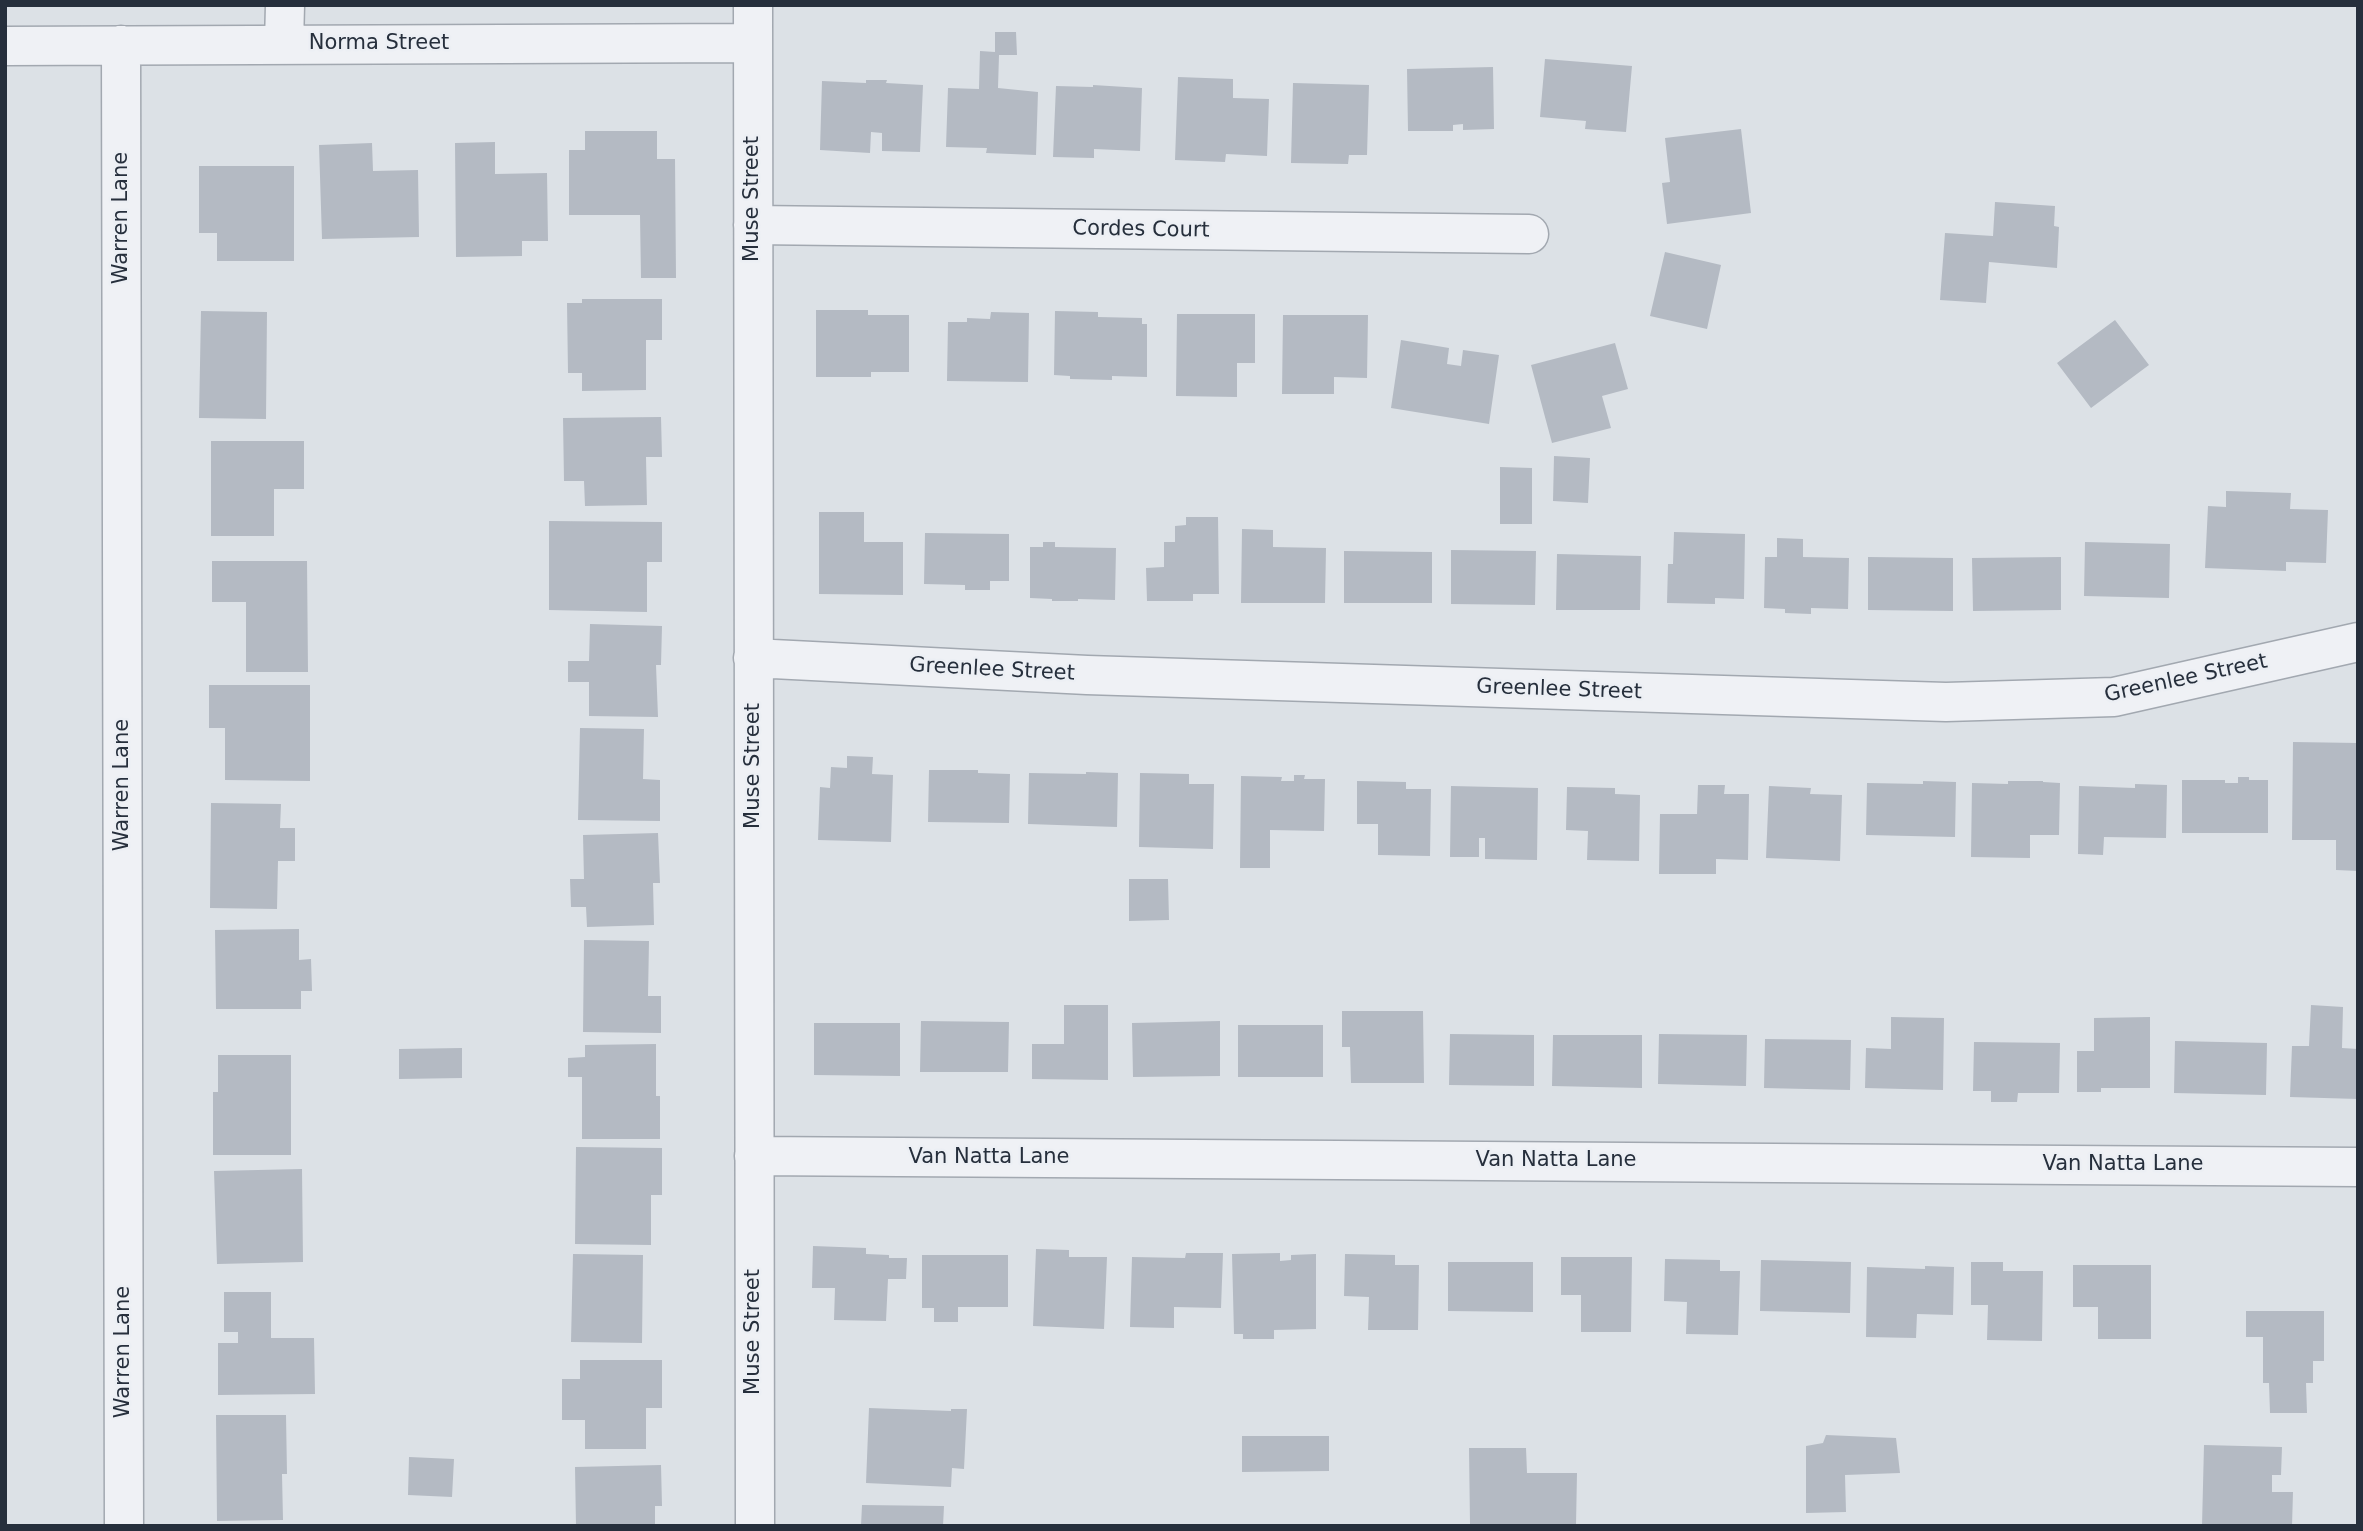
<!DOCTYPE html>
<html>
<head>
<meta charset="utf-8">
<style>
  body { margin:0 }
  #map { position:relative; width:2363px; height:1531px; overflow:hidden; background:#dce1e6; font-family:"DejaVu Sans",sans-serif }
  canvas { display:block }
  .frame { position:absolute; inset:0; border:7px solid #262f3c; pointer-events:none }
</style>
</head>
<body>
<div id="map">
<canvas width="2363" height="1531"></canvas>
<div class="frame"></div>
</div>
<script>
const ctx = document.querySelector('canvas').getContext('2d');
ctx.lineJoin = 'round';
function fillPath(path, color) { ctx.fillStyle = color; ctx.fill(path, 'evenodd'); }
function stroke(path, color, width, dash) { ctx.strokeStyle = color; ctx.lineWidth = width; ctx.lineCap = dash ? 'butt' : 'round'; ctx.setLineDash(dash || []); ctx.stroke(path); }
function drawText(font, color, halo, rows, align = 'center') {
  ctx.font = font + ' "DejaVu Sans",sans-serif'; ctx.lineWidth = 5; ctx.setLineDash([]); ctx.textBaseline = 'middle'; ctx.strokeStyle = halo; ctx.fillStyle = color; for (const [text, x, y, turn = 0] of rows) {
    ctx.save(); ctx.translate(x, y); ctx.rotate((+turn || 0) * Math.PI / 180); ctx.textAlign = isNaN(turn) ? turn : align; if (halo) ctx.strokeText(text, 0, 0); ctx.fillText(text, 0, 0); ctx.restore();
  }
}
fillPath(new Path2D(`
  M995 32H1016L1017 55H999L998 88 1038 92 1036 155 986 153 987 148 946 147 948 88 979 89 980 51 995 52Z
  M1545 59 1632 66 1626 132 1585 129 1586 121 1540 117Z
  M1493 67 1494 129 1463 130V124L1453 125V131H1408L1407 69Z
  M1178 77 1233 79V98L1269 99 1267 156 1226 154 1225 162 1175 160Z
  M866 80H887L886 83 923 85 920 152 882 151V133L871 132 870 153 820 150 822 81 866 83Z
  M1293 83 1369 85 1367 155H1349L1348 164 1291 163Z
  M1093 85 1142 88 1140 151 1094 149V158L1053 157 1056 86 1093 87Z
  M1741 129 1751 213 1667 224 1662 183 1670 182 1665 138Z
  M585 131H657V159H675L676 278H641L640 215H569V150H585Z
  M495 142V174L547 173 548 241H522V256L456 257 455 143Z
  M372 143 373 171 418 170 419 237 322 239 319 145Z
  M199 166H294V261H217V233H199Z
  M1995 202 2055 206 2054 226 2059 227 2057 268 1989 262 1986 303 1940 300 1945 233 1993 236Z
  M1665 252 1721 265 1707 329 1650 316Z
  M582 299H662V340H646V390L582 391V373H568L567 303H582Z
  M816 310H868V315H909V372H871V377H816Z
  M201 311 267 312 266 419 199 418Z
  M1055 311 1098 312V317L1142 318V324H1147V377L1112 376V380L1070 379V376L1054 375Z
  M991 312 1029 313 1028 382 947 381 948 322H967V318L990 319Z
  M1177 314H1255V363H1237V397L1176 396Z
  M1283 315H1368L1367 378 1334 377V394H1282Z
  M2115 320 2149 365 2091 408 2057 363Z
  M1401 340 1449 348 1447 364 1461 366 1463 350 1499 355 1489 424 1391 408Z
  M1615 343 1628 389 1602 396 1611 428 1552 443 1531 365Z
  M661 417 662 457H646L647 505 585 506 584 481H564L563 418Z
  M211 441H304V489H274V536H211Z
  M1554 456 1590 458 1588 503 1553 501Z
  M1500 467 1532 468V524H1500Z
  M2226 491 2291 493 2290 509 2328 510 2326 563 2286 562V571L2205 568 2208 506 2226 507Z
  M819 512H864V542H903V595L819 594Z
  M1186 517H1218L1219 594H1193V601H1147L1146 568 1164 567V542H1175V526L1186 525Z
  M549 521 662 522V562H647V612L549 610Z
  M1242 529 1273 530V547L1326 548 1325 603H1241Z
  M1674 532 1745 534 1744 599 1715 598V604L1667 603 1668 564H1673Z
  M925 533 1009 534V581H990V590H965V585L924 584Z
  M1777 538 1803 539V557L1849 558 1848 609 1811 608V614L1785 613V609L1764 608 1765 557H1777Z
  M1043 542H1055V547L1116 548 1115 600 1078 599V601H1052V599L1030 598V547H1043Z
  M2085 542 2170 544 2169 598 2084 596Z
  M1451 550 1536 551 1535 605 1451 604Z
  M1344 551 1432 552V603H1344Z
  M1557 554 1641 556 1640 610H1556Z
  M1868 557 1953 558V611L1868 610Z
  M2061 557V610L1973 611 1972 558Z
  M212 561H307L308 672H246V602H212Z
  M590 624 662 626 661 665H656L658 717 589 716V682H568V661H589Z
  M209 685H310V781L225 780V728H209Z
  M580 728 644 729 643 779 660 780V821L578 820Z
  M2293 742 2358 743V871L2336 870V840H2292Z
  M847 756 873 757 872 774 893 775 891 842 818 840 820 787 830 788 831 767 847 768Z
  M929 770H978V773L1010 774 1009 823 928 822Z
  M1086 772 1118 773 1117 827 1028 824 1029 773 1086 774Z
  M1140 773 1189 774V784H1214L1213 849 1139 847Z
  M1294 775H1305L1304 779H1325L1324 831 1270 830V868H1240L1241 776 1282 777 1281 781H1294Z
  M2238 777H2249V780H2268V833H2182V780H2225V783H2238Z
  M1357 781 1406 782V789H1431L1430 856 1378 855V824H1357Z
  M1923 781 1956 782 1955 837 1866 835 1867 783 1923 784Z
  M2008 781H2043V782L2060 783 2059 835H2030V858L1971 857 1972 783 2008 784Z
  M2135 784 2167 785 2166 838 2104 837 2103 855 2078 854 2079 786 2135 788Z
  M1698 785H1725L1724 794H1749L1748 860 1716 859V874H1659L1660 814H1697Z
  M1451 786 1538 788 1537 860 1485 859V838H1479V857H1450Z
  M1769 786 1811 788 1810 794 1842 795 1840 861 1766 858Z
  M1567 787 1615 788V794L1640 795 1639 861 1587 860 1588 831 1566 830Z
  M211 803 281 804 280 828H295V861H278L277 909 210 908Z
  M658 833 660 883H653L654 925 587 927 586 907H571L570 879H584L583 835Z
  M1129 879H1168L1169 920 1129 921Z
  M299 929V960L311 959 312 991H301V1009H216L215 930Z
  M584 940 649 941 648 996H661V1033L583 1032Z
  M1064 1005H1108V1080L1032 1079V1044H1064Z
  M2311 1005 2343 1007 2342 1048 2358 1049V1099L2290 1097 2292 1046H2309Z
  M1342 1011H1423L1424 1083H1351L1350 1047H1342Z
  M1891 1017 1944 1018 1943 1090 1865 1088 1866 1048 1891 1049Z
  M2150 1017V1088H2101V1092H2077V1051H2094V1018Z
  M921 1021 1009 1022 1008 1072H920Z
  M1220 1021V1076L1133 1077 1132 1023Z
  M814 1023H900V1076L814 1075Z
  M1238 1025H1323V1077H1238Z
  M1450 1034 1534 1035V1086L1449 1085Z
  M1659 1034 1747 1035 1746 1086 1658 1084Z
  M1553 1035H1642V1088L1552 1086Z
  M1765 1039 1851 1040 1850 1090 1764 1088Z
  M2175 1041 2267 1043 2266 1095 2174 1093Z
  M1974 1042 2060 1043 2059 1093H2018L2017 1102H1991V1091H1973Z
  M656 1044V1096H660V1139H582V1077H568V1058L585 1057V1045Z
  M462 1048V1078L399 1079V1049Z
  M218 1055H291V1155H213V1092H218Z
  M576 1147 662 1148V1195H651V1245L575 1244Z
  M302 1169 303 1262 217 1264 214 1171Z
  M813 1246 866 1248V1254L889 1255V1258H907L906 1279H888L886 1321 834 1320 835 1288H812Z
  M1036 1249 1069 1250V1257H1107L1104 1329 1033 1326Z
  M1186 1253H1223L1221 1308 1174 1307V1328L1130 1327 1132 1257 1185 1258Z
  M1280 1253V1261L1291 1260V1255L1316 1254V1329L1274 1330V1339H1243V1334H1234L1232 1254Z
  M573 1254 643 1255 642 1343 571 1342Z
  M1345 1254 1395 1255V1265H1419L1418 1330H1368L1369 1297 1344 1296Z
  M922 1255H1008V1307H958V1322H934V1308H922Z
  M1561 1257H1632L1631 1332H1581V1295H1561Z
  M1665 1259 1720 1260V1271H1740L1738 1335 1686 1334 1687 1302 1664 1301Z
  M1761 1260 1851 1262 1850 1313 1760 1311Z
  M1448 1262H1533V1312L1448 1311Z
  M1971 1262H2003V1271H2043L2042 1341 1987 1340 1988 1305H1971Z
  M2073 1265H2151V1339H2098V1307H2073Z
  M1925 1266 1954 1267 1953 1315 1917 1314 1916 1338 1866 1337 1867 1267 1925 1269Z
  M224 1292H271V1338H314L315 1394 218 1395V1343H238V1332H224Z
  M2246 1311H2324V1361H2313V1383H2306L2307 1413H2270L2269 1383H2263V1337H2246Z
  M580 1360H662V1408H646V1449H585V1420H562V1379H580Z
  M869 1408 951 1411V1409H967L964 1469 952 1468 951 1487 866 1483Z
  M216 1415H286L287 1474H282L283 1520 217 1521Z
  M1826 1435 1896 1438 1900 1473 1845 1475 1846 1512 1806 1513V1446L1823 1443Z
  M1242 1436H1329V1471L1242 1472Z
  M2204 1445 2282 1447 2281 1475H2272V1492H2293L2292 1526H2202Z
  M1469 1448H1526L1527 1473H1577L1576 1525 1470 1524Z
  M409 1457 454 1459 452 1497 408 1495Z
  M661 1465 662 1506H655V1526H576L575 1467Z
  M862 1505 944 1506 943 1526H861Z`), '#b4bac3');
const minor = new Path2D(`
  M753 5 755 1526
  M284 44 285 5
  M121 45 124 1526
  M5 46 753 43
  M753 225 1529 234
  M753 658 1087 675 1946 702 2114 697 2358 642
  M754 1156 2358 1167`);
stroke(minor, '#a2a8b0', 41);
stroke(minor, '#eff1f5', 38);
drawText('21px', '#262f3c', '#eceff4', [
  ["Norma Street",379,44],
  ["Muse Street",753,199,-90],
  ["Warren Lane",122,218,-90],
  ["Cordes Court",1141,230,1],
  ["Greenlee Street",992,670,3],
  ["Greenlee Street",2186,679,-12],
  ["Greenlee Street",1559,690,2],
  ["Muse Street",754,766,-90],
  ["Warren Lane",123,785,-90],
  ["Van Natta Lane",989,1158],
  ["Van Natta Lane",1556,1161],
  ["Van Natta Lane",2123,1165],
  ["Muse Street",754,1332,-90],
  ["Warren Lane",124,1352,-90]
]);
</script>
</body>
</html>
